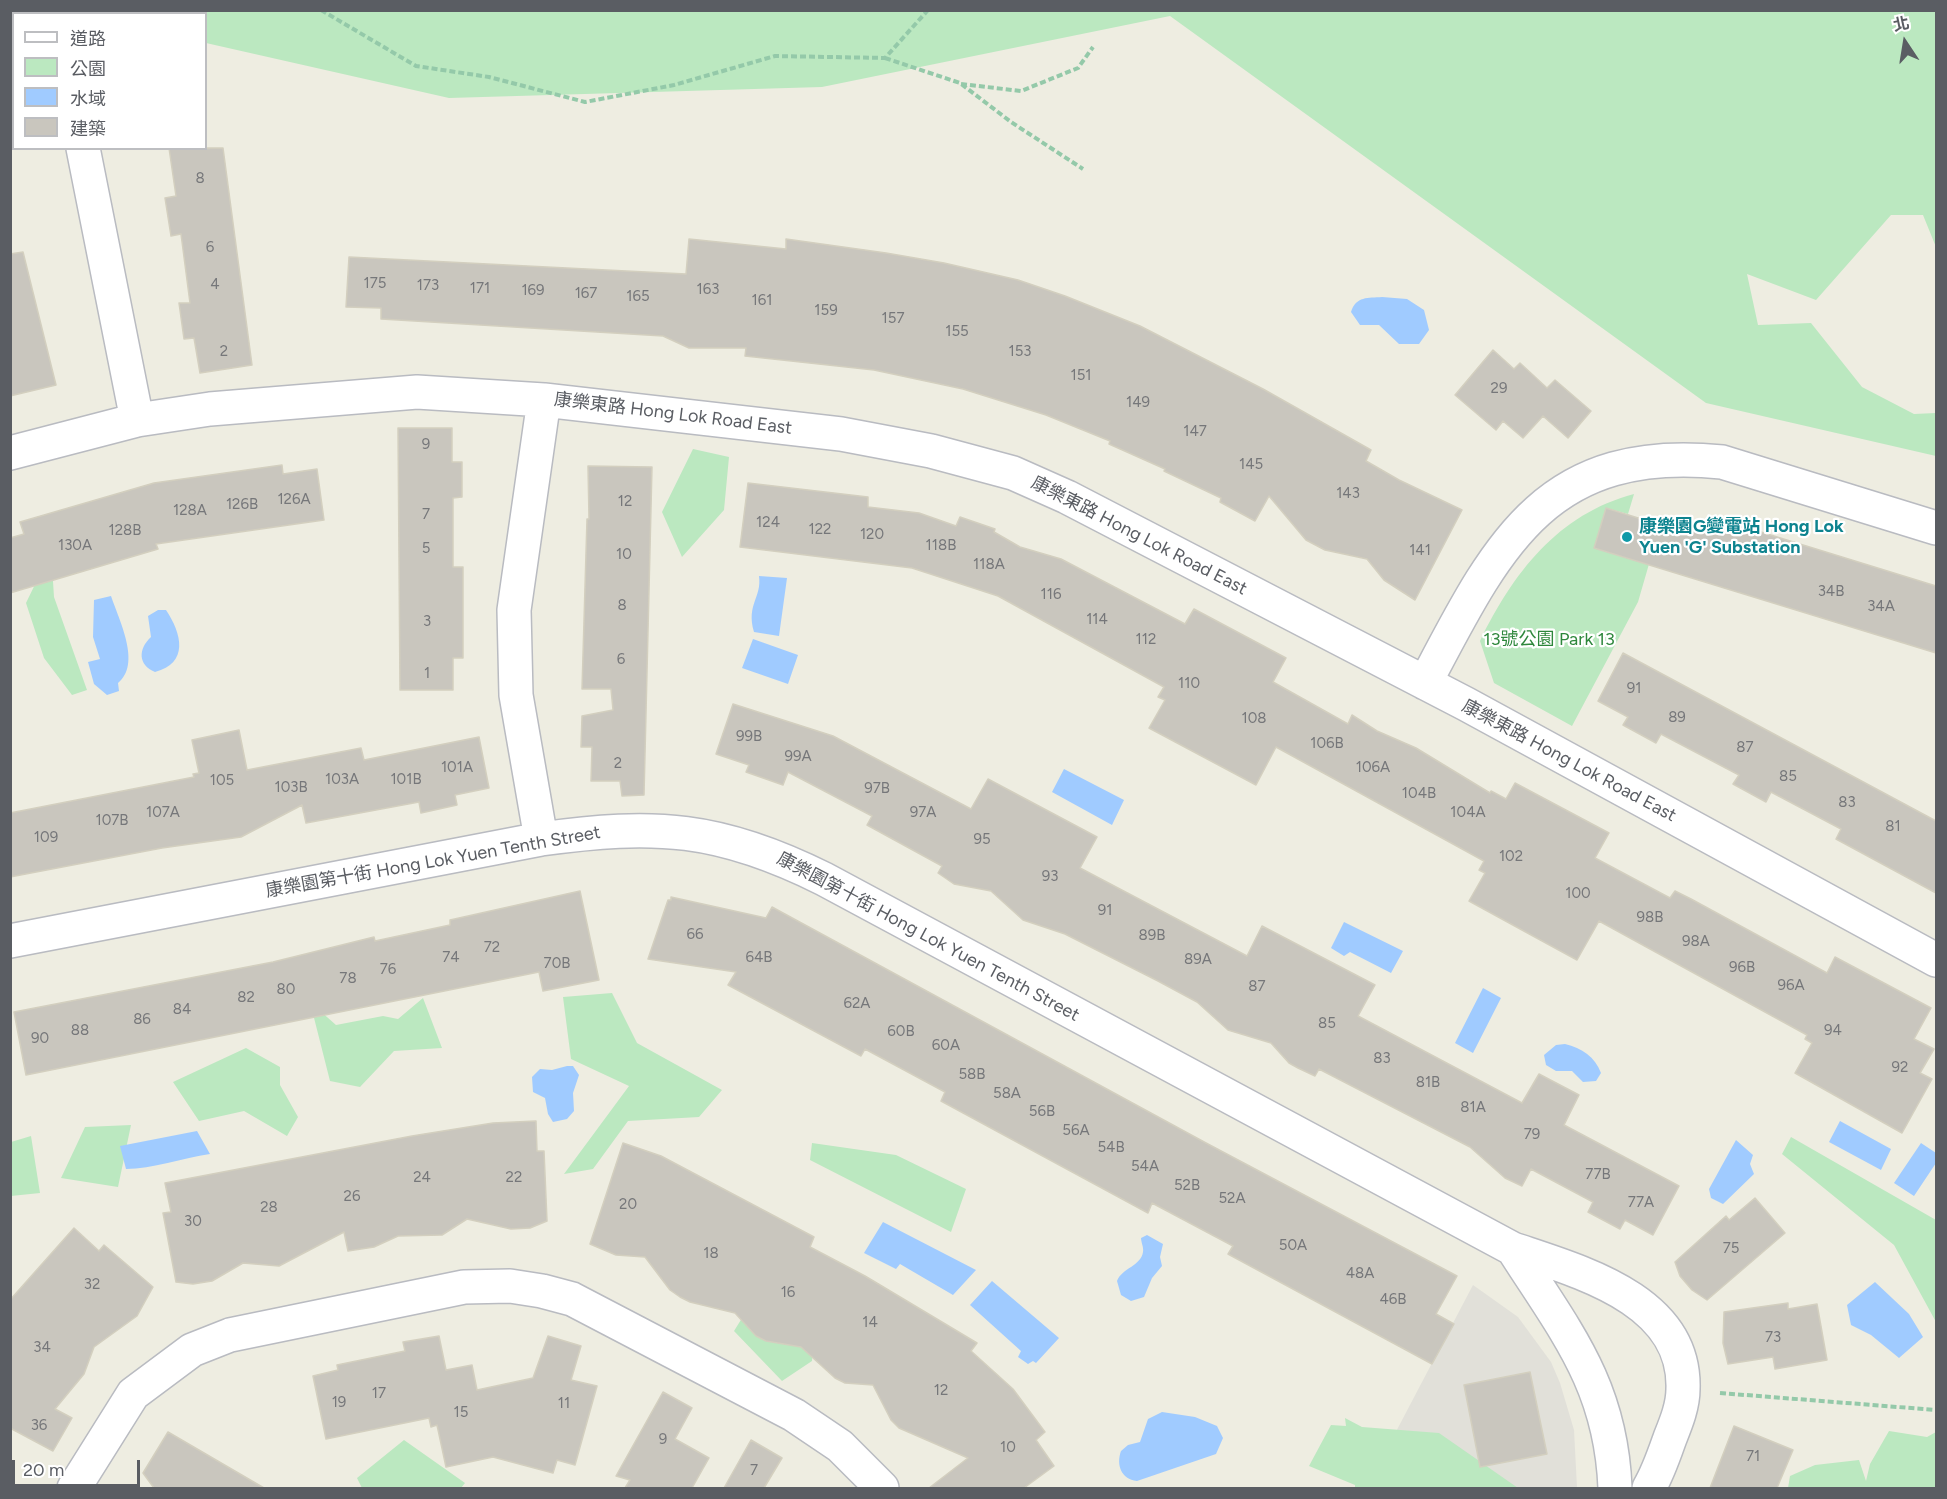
<!DOCTYPE html>
<html>
<head>
<meta charset="utf-8">
<style>
  body { margin:0 }
  #map { position:relative; width:1947px; height:1499px; overflow:hidden; background:#eeede1; font-family:Figtree,"Noto Sans TC",sans-serif }
  canvas { display:block }
  .frame { position:absolute; inset:0; border:12px solid #5a5d63; pointer-events:none }
  .legend { position:absolute; left:12px; top:12px; width:195px; height:138px; box-sizing:border-box; background:#fff; border:2px solid #bdbec1; margin:0; padding:8px 10px; list-style:none; font-size:18px; color:#5a5d63 }
  .legend li { display:flex; align-items:center; gap:12px; height:30px }
  .legend b { width:30px; border:2px solid #bdbec1 }
  .north { position:absolute; left:1875px; top:12px; width:60px; height:60px; -webkit-text-stroke:4px #fff; paint-order:stroke; rotate:348deg; font-size:16px; font-weight:700; line-height:24px; text-align:center; color:#5a5d63 }
  .north::after { content:''; display:block; margin:auto; width:21px; height:27px; background:#5a5d63; clip-path:polygon(50% 0,100% 100%,50% 72%,0 100%) }
  .scale { position:absolute; left:12px; top:1460px; width:128px; height:27px; box-sizing:border-box; border:3px solid #5a5d63; border-top:0; padding-left:8px; font-size:18px; line-height:21px; white-space:nowrap; color:#5a5d63; -webkit-text-stroke:4px #fff; paint-order:stroke }
</style>
</head>
<body>
<div id="map">
<canvas width="1947" height="1499"></canvas>
<div class="frame"></div>
<ul class="legend">
<li><b style="height:8px;background:#fff"></b>道路</li>
<li><b style="height:16px;background:#bbe8c0"></b>公園</li>
<li><b style="height:16px;background:#a0cbff"></b>水域</li>
<li><b style="height:16px;background:#c9c6be"></b>建築</li>
</ul>
<div class="north">北</div>
<div class="scale">20 m</div>
</div>
<script>
const ctx = document.querySelector('canvas').getContext('2d');
ctx.lineJoin = 'round';
function fillPath(path, color) { ctx.fillStyle = color; ctx.fill(path, 'evenodd'); }
function stroke(path, color, width, dash) { ctx.strokeStyle = color; ctx.lineWidth = width; ctx.lineCap = dash ? 'butt' : 'round'; ctx.setLineDash(dash || []); ctx.stroke(path); }
function drawText(font, color, halo, rows, align = 'center') {
  ctx.font = font + ' Figtree,"Noto Sans TC",sans-serif'; ctx.lineWidth = 4.5; ctx.setLineDash([]); ctx.textBaseline = 'middle'; ctx.strokeStyle = halo; ctx.fillStyle = color; for (const [text, x, y, turn = 0] of rows) {
    ctx.save(); ctx.translate(x, y); ctx.rotate((+turn || 0) * Math.PI / 180); ctx.textAlign = isNaN(turn) ? turn : align; if (halo) ctx.strokeText(text, 0, 0); ctx.fillText(text, 0, 0); ctx.restore();
  }
}
fillPath(new Path2D(`
  M1473 1285 1518 1317 1551 1362 1560 1383 1574 1430 1577 1488H1513L1390 1443Z`), '#e1e0d9');
fillPath(new Path2D(`
  M65 11H1936V247L1923 215H1891L1816 300 1747 274 1758 325 1811 323 1862 387 1914 414 1936 413V456L1706 403 1170 16 822 87 449 98 206 43V14H78Z
  M693 449 729 457 724 510 682 557 662 512Z
  M1634 494 1628 514 1606 508 1594 548 1649 564 1638 602 1572 726 1494 683 1480 641C1513 573 1558 514 1634 494Z
  M52 566 54 597 87 690 72 695 44 658 26 603 42 570Z
  M612 993 637 1043 722 1090 699 1117 628 1121 593 1169 564 1174 629 1086 571 1059 563 997Z
  M423 998 442 1048 394 1051 360 1087 330 1081 310 1002 336 1025 383 1016 398 1019Z
  M246 1048 280 1067V1085L298 1117 287 1136 244 1111 199 1121 173 1082Z
  M131 1125 118 1187 61 1178 85 1127Z
  M31 1136 40 1193 11 1196V1142Z
  M1791 1137 1936 1220V1322L1894 1245 1782 1154Z
  M812 1143 896 1155 966 1189 951 1232 810 1160Z
  M752 1302 815 1323 812 1361 782 1381 734 1331Z
  M1345 1418 1362 1427 1439 1433 1518 1488H1355V1485L1309 1466 1331 1425 1346 1426Z
  M1889 1431 1927 1437 1936 1432V1488H1788L1790 1476 1815 1465 1859 1460 1866 1481 1870 1464Z
  M404 1440 465 1483 461 1488H362L357 1478Z`), '#bbe8c0');
fillPath(new Path2D(`
  M1382 297 1407 299 1424 310 1429 330 1419 344H1399L1379 325H1360L1351 312C1356 296 1368 298 1382 297Z
  M759 576 787 578 779 636 754 632C746 604 762 598 759 576Z
  M111 596C119 620 142 664 118 683L119 691 107 695 94 684 88 662 100 659 93 637 94 600Z
  M158 610H166C182 634 189 663 155 672 138 665 138 649 151 637L148 616Z
  M753 639 798 655 788 684 742 668Z
  M1064 769 1124 800 1112 825 1052 792Z
  M1344 922 1403 951 1391 973 1350 952 1344 956 1331 948Z
  M1483 988 1501 998 1473 1053 1455 1043Z
  M1565 1044C1582 1048 1595 1057 1601 1073L1596 1081 1583 1082 1572 1071H1556L1546 1065 1544 1055 1556 1045Z
  M567 1066H573L579 1075 573 1093 574 1111 567 1119 553 1122 548 1114 545 1098 533 1092 532 1077 540 1069 552 1070Z
  M1840 1121 1891 1149 1881 1170 1829 1142Z
  M197 1131 210 1154C183 1158 152 1169 126 1169L120 1146Z
  M1736 1140 1753 1155 1750 1164 1754 1174 1723 1204 1711 1198 1709 1189Z
  M1921 1143 1936 1153V1163L1914 1196 1894 1183Z
  M883 1222 976 1270 953 1295 900 1264 896 1269 864 1253Z
  M1147 1235 1163 1244 1160 1257 1162 1266 1152 1278 1144 1297 1131 1301 1121 1295 1117 1281C1122 1268 1141 1266 1143 1252 1144 1248 1141 1242 1141 1238Z
  M992 1281 1059 1338 1036 1363 1033 1361 1028 1364 1018 1357 1021 1351 970 1305Z
  M1875 1282 1909 1314 1923 1337 1899 1358 1871 1335 1851 1325 1847 1305Z
  M1162 1412 1195 1417 1217 1426 1223 1438 1216 1454 1137 1481C1121 1479 1116 1465 1121 1451L1128 1445 1140 1442 1148 1419Z`), '#a0cbff');
const building = new Path2D(`
  M169 148H223L252 365 200 373 194 338 184 339 179 303H190L181 234 171 236 165 198 176 196Z
  M689 239 786 249V239L886 253 944 263 1018 280 1065 296 1140 326 1263 389 1371 450 1366 461 1399 480 1462 510 1415 600 1384 580 1367 559 1325 550 1306 540 1269 496 1255 521 1220 502 1221 498 1164 471 1165 469 1109 444 1110 441 1046 415 963 389 874 370 745 356 746 348H689L663 336 381 319V308L346 307 349 257 686 274Z
  M23 252 56 385 10 396V254Z
  M1493 350 1514 369 1520 363 1547 388 1555 380 1591 411 1568 438 1543 416 1523 438 1503 421 1496 430 1455 395Z
  M398 428H452V462H462V497L453 498V567H463V658H453V690H400Z
  M282 465 283 474 317 469 324 520 156 544 158 549 10 593V538L24 534 20 522 154 483Z
  M588 466 652 467 644 795 622 796 620 781H591L592 747H581L582 716 613 710 611 689H582L587 519H589Z
  M748 483 868 497V507L919 513 956 526 960 517 995 529 994 532 1020 547 1061 559 1185 624 1194 609 1286 658 1273 682 1348 724 1352 715 1377 731 1416 748 1490 793 1491 791 1506 799 1515 783 1609 833 1595 858 1670 898 1675 891 1691 899 1827 973 1835 957 1931 1008 1914 1039 1934 1049 1920 1073 1932 1079 1902 1133 1795 1073 1812 1043 1805 1039 1807 1035 1599 921 1577 960 1522 930 1469 901 1485 873 1479 870 1484 861 1276 747 1256 785 1149 728 1165 700 1158 697 1164 687 998 596 912 568 740 547Z
  M1606 508 1683 532 1687 520 1719 530 1722 520 1936 586V653L1594 548Z
  M1623 653 1936 821V893L1836 839 1841 829 1771 792 1766 802 1733 784 1739 775 1661 734 1656 743 1623 725 1628 717 1598 701Z
  M733 704 833 736 971 809 988 779 1097 837 1080 868 1247 956 1262 926 1375 985 1358 1016 1522 1103 1539 1074 1579 1095 1564 1125 1679 1186 1653 1235 1625 1220 1620 1229 1603 1220 1588 1212 1593 1202 1531 1169 1522 1186 1505 1178 1470 1147 1319 1069 1315 1076 1298 1068 1289 1063 1271 1043 1228 1030 1197 1002 1158 981 1065 934 1023 920 991 891 954 884 938 873 942 866 867 825 872 816 788 772 783 785 746 772 749 765 716 754Z
  M239 730 247 770 361 748 364 760 479 737 489 788 455 795 457 805 421 813 419 802 306 823 302 805 241 837 162 848 10 877V813L194 777 193 774 199 773 192 740Z
  M580 891 599 980 543 991 539 972 26 1075 14 1012 273 962 374 937 375 941 450 925V920Z
  M671 897 766 918 772 907 1206 1143 1457 1276 1436 1314 1454 1324 1432 1364 1228 1254 1233 1246 1152 1203 1148 1213 941 1101 945 1092 865 1049 861 1056 728 985 736 972 648 959 668 900H671Z
  M536 1121 537 1151H544L547 1221 530 1228 511 1229 467 1219 442 1235 398 1236 374 1247 348 1251 344 1232 279 1266 243 1263 212 1281 193 1284 176 1282 163 1213 171 1212 165 1183 412 1136 493 1123Z
  M623 1143 661 1156 814 1237 810 1247 865 1276 977 1343 971 1351 1013 1389 1045 1432 1036 1440 1054 1466 1024 1488H929L968 1458 899 1428 891 1420 873 1385 845 1383 835 1378 801 1347 766 1341 756 1336 735 1313 690 1302 680 1297 670 1290 645 1257 616 1255 590 1244Z
  M1755 1198 1785 1233 1707 1300 1692 1290 1680 1276 1675 1262 1726 1216 1729 1220Z
  M74 1228 99 1251 104 1245 153 1287 137 1316 94 1347 84 1374 55 1409 72 1418 53 1451 10 1428V1300Z
  M1788 1303V1309L1817 1304 1827 1360 1775 1369 1773 1357 1728 1364 1723 1343 1724 1312Z
  M439 1336 446 1370 472 1365 477 1390 533 1378 548 1336 581 1346 571 1380 597 1386 575 1465 557 1460 553 1473 493 1457 446 1467 437 1425 431 1427 429 1418 326 1439 313 1376 338 1370 337 1365 405 1351 403 1342Z
  M1530 1372 1547 1454 1480 1467 1464 1385Z
  M663 1392 692 1408 675 1439 709 1458 692 1488H625L630 1480 616 1476Z
  M1734 1426 1793 1450 1777 1488H1710Z
  M168 1432 264 1488H154L143 1473Z
  M751 1440 782 1458 764 1488H724Z`);
fillPath(building, '#c9c6be');
stroke(building, '#d3cfbf', 1.5);
const minor = new Path2D(`
  M83 148 137 420
  M10 453 137 420 210 409 417 392 544 400 841 434 931 451 1013 473 1067 497 1466 704 1936 960
  M1425 683C1497 546 1545 444 1722 462L1936 528
  M541 839 516 695 514 610 544 400
  M10 941 541 839C655 823 720 827 824 879L1513 1249C1581 1272 1686 1300 1683 1389 1683 1406 1676 1423 1670 1438 1664 1455 1658 1473 1649 1488
  M1513 1249C1566 1332 1611 1385 1615 1488
  M74 1488 133 1394 192 1350 230 1335 464 1287 510 1286 542 1291 572 1299 794 1415 840 1446 882 1488`);
stroke(minor, '#b9bbc1', 36);
stroke(new Path2D(`
  M321 10 416 66 489 77 585 102 674 85 775 56 885 58 928 10
  M885 58 960 83 1011 122 1083 169
  M961 84 1021 91 1078 68 1093 47
  M1720 1393 1936 1410`), '#94c9a9', 4, [6, 3]);
stroke(minor, '#fff', 33);
for (const [x, y, r, color] of [
  [1627,537,6,"#0f9aa8"]
]) { const dot = new Path2D(); dot.arc(x, y, r, 0, 2 * Math.PI); ctx.fillStyle = color; ctx.fill(dot); stroke(dot, '#fff', 2); }
drawText('15px', '#76777a', null, [
  ["8",200,179],
  ["6",210,248],
  ["175",375,284],
  ["4",215,285],
  ["173",428,286],
  ["171",480,289],
  ["163",708,290],
  ["169",533,291],
  ["167",586,294],
  ["165",638,297],
  ["161",762,301],
  ["159",826,311],
  ["157",893,319],
  ["155",957,332],
  ["2",224,352],
  ["153",1020,352],
  ["151",1081,376],
  ["29",1499,389],
  ["149",1138,403],
  ["147",1195,432],
  ["9",426,445],
  ["145",1251,465],
  ["143",1348,494],
  ["126A",294,500],
  ["12",625,502],
  ["126B",242,505],
  ["128A",190,511],
  ["7",426,515],
  ["124",768,523],
  ["122",820,530],
  ["128B",125,531],
  ["120",872,535],
  ["130A",75,546],
  ["118B",941,546],
  ["5",426,549],
  ["141",1420,551],
  ["10",624,555],
  ["118A",989,565],
  ["34B",1831,592],
  ["116",1051,595],
  ["8",622,606],
  ["34A",1881,607],
  ["114",1097,620],
  ["3",427,622],
  ["112",1146,640],
  ["6",621,660],
  ["1",427,674],
  ["110",1189,684],
  ["91",1634,689],
  ["89",1677,718],
  ["108",1254,719],
  ["99B",749,737],
  ["106B",1327,744],
  ["87",1745,748],
  ["99A",798,757],
  ["2",618,764],
  ["101A",457,768],
  ["106A",1373,768],
  ["85",1788,777],
  ["103A",342,780],
  ["101B",406,780],
  ["105",222,781],
  ["103B",291,788],
  ["97B",877,789],
  ["104B",1419,794],
  ["83",1847,803],
  ["107A",163,813],
  ["97A",923,813],
  ["104A",1468,813],
  ["107B",112,821],
  ["81",1893,827],
  ["109",46,838],
  ["95",982,840],
  ["102",1511,857],
  ["93",1050,877],
  ["100",1578,894],
  ["91",1105,911],
  ["98B",1650,918],
  ["66",695,935],
  ["89B",1152,936],
  ["98A",1696,942],
  ["72",492,948],
  ["74",451,958],
  ["64B",759,958],
  ["89A",1198,960],
  ["70B",557,964],
  ["96B",1742,968],
  ["76",388,970],
  ["78",348,979],
  ["96A",1791,986],
  ["87",1257,987],
  ["80",286,990],
  ["82",246,998],
  ["62A",857,1004],
  ["84",182,1010],
  ["86",142,1020],
  ["85",1327,1024],
  ["88",80,1031],
  ["94",1833,1031],
  ["60B",901,1032],
  ["90",40,1039],
  ["60A",946,1046],
  ["83",1382,1059],
  ["92",1900,1068],
  ["58B",972,1075],
  ["81B",1428,1083],
  ["58A",1007,1094],
  ["81A",1473,1108],
  ["56B",1042,1112],
  ["56A",1076,1131],
  ["79",1532,1135],
  ["54B",1111,1148],
  ["54A",1145,1167],
  ["77B",1598,1175],
  ["24",422,1178],
  ["22",514,1178],
  ["52B",1187,1186],
  ["26",352,1197],
  ["52A",1232,1199],
  ["77A",1641,1203],
  ["20",628,1205],
  ["28",269,1208],
  ["30",193,1222],
  ["50A",1293,1246],
  ["75",1731,1249],
  ["18",711,1254],
  ["48A",1360,1274],
  ["32",92,1285],
  ["16",788,1293],
  ["46B",1393,1300],
  ["14",870,1323],
  ["73",1773,1338],
  ["34",42,1348],
  ["12",941,1391],
  ["17",379,1394],
  ["19",339,1403],
  ["11",564,1404],
  ["15",461,1413],
  ["36",39,1426],
  ["9",663,1440],
  ["10",1008,1448],
  ["71",1753,1457],
  ["7",754,1471]
]);
drawText('18px', '#5a5d63', '#fff', [
  ["康樂東路 Hong Lok Road East",673,414,7],
  ["康樂東路 Hong Lok Road East",1139,536,27],
  ["康樂東路 Hong Lok Road East",1569,761,28],
  ["康樂園第十街 Hong Lok Yuen Tenth Street",433,862,-10],
  ["康樂園第十街 Hong Lok Yuen Tenth Street",928,937,28]
]);
drawText('bold 18px', '#0d838f', '#fff', [
  ["康樂園G變電站 Hong Lok",1639,527],
  ["Yuen 'G' Substation",1639,548]
], 'left');
drawText('18px', '#2e873c', '#fff', [
  ["13號公園 Park 13",1549,640]
]);
</script>
</body>
</html>
